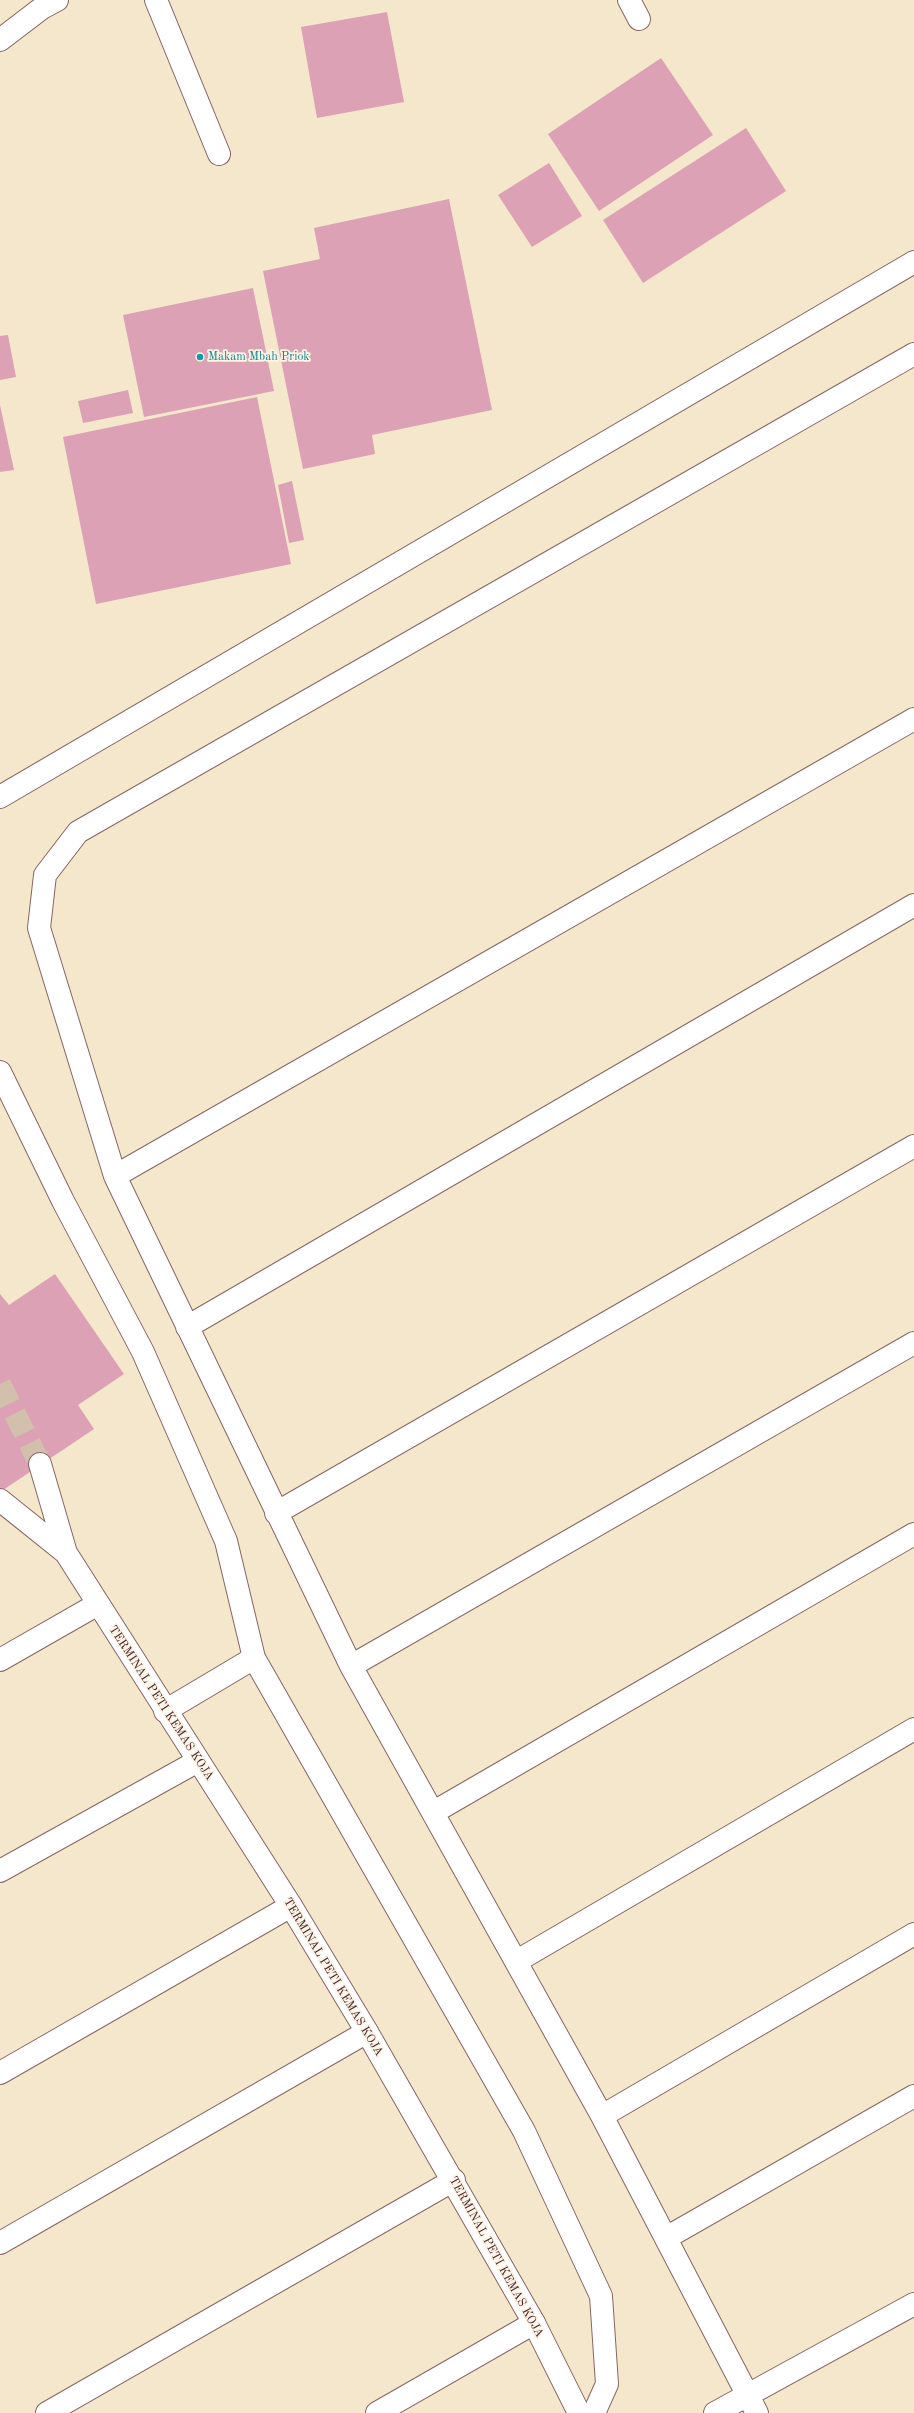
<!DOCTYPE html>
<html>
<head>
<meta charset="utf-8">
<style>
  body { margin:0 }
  canvas { display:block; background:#f4e7cc }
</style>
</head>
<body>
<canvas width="914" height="2413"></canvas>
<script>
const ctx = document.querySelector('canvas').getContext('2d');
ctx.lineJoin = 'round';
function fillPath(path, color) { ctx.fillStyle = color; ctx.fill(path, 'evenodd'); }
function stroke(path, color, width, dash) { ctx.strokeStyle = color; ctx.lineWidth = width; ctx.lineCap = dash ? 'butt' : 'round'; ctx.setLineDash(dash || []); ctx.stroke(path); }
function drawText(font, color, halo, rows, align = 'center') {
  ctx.font = font + ' "Old Standard TT",serif'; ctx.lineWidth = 3.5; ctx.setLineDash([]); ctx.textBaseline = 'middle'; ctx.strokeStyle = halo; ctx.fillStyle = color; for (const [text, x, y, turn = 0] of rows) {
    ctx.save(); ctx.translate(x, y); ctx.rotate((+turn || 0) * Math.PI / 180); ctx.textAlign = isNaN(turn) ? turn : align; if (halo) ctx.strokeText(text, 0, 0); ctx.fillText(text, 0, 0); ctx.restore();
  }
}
fillPath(new Path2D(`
  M387 12 404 102 317 118 301 27Z
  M661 58 713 135 599 211 548 134Z
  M746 128 786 191 643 283 603 220Z
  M549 163 582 216 532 247 498 195Z
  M449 199 492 410 372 435 375 454 303 469 263 271 320 259 314 228Z
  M253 288 274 391 144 417 123 315Z
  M8 335 16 377 0 380V336Z
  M128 390 133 413 83 423 78 401Z
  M257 397 291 564 96 604 63 437Z
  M0 405 14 470 0 472Z
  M292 481 304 540 289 543 278 485Z
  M55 1274 124 1374 78 1405 94 1429 0 1492V1294L9 1305Z`), '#dca1b5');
stroke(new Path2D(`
  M0 1384 40 1464`), '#d2bfac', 22, [22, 11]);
const lane = new Path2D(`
  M156 0 219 154
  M629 0 639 19
  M0 40 42 8 57 0
  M0 797 914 262
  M0 1072 63 1201 143 1352 226 1541 254 1658 524 2131 601 2296 607 2384 594 2413
  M115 1176 914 719
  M187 1327 914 905
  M276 1513 914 1146
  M0 1660 98 1604
  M351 1666 914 1343
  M165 1711 254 1658
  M434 1812 914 1534
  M0 1871 198 1761
  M517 1961 914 1729
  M0 2073 291 1906
  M602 2116 914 1934
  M666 2238 914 2096
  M0 2243 367 2032
  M47 2413 454 2180
  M377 2413 534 2323
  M715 2413 914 2304
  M757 2413 602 2116 351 1666 115 1176 39 928 45 875 78 832 914 354`);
const street = new Path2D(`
  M40 1464 66 1553 291 1906 367 2032 534 2323 579 2413
  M0 1500 66 1553`);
stroke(lane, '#866563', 24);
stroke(street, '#866563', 24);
stroke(lane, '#fff', 22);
stroke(street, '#fff', 22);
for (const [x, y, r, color] of [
  [200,357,4,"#0f9aa8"]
]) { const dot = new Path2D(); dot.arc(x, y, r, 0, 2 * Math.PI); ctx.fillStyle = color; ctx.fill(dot); stroke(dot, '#fcf5e5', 1.5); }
drawText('12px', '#0d838f', '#fcf5e5', [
  ["Makam Mbah Priok",208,357]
], 'left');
drawText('12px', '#4a1f2b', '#fcf5e5', [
  ["TERMINAL PETI KEMAS KOJA",161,1703,57],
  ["TERMINAL PETI KEMAS KOJA",333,1977,59],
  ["TERMINAL PETI KEMAS KOJA",496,2257,61]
]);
</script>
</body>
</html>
